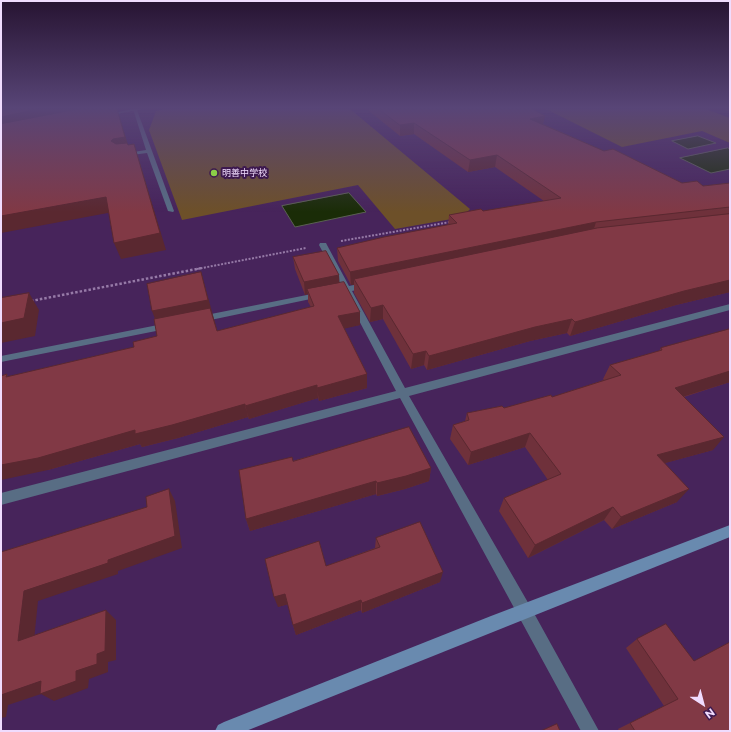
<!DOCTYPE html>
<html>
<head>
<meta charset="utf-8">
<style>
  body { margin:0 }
  #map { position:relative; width:731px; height:732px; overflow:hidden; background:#47245b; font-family:Montserrat,sans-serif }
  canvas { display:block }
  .frame { position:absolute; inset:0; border:2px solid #f0dcfe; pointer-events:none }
  .north { position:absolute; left:683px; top:684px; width:40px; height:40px; -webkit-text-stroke:3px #3d194f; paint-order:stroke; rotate:144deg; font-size:11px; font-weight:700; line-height:16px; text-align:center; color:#f0dcfe }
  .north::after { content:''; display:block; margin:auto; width:14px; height:18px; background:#f0dcfe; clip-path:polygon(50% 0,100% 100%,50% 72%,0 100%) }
</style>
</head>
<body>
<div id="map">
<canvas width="731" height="732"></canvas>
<div class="frame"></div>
<div class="north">N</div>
</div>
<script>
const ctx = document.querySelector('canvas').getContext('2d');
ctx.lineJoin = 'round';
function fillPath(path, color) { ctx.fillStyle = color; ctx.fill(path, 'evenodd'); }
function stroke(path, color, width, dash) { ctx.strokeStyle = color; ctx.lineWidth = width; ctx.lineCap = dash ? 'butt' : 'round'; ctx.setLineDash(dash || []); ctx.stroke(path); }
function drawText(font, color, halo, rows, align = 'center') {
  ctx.font = font + ' Montserrat,"Noto Sans JP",sans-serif'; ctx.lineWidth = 4; ctx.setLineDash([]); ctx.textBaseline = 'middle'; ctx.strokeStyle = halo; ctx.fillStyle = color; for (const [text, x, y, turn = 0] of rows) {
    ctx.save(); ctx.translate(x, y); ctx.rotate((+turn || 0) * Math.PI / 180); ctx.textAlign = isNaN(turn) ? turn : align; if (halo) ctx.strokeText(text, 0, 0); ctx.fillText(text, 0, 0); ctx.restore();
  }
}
fillPath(new Path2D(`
  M163 109H350L470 209 463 217 395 229 358 185 182 220 149 130 156 111Z
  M546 109H706L730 118V143L702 131 622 147Z`), '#6d5029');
const water = new Path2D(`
  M698 136 716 143 688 149 672 141Z
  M728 148 730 149V169L711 173 680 158Z
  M349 193 366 212 295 227 282 206Z`);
fillPath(water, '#1a2c07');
stroke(water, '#5a6151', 1);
stroke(new Path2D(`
  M341 241 450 222
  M197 269 306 248`), '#967aa7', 2, [2, 1.5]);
stroke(new Path2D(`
  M31 301 202 268`), '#967aa7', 2.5, [2.5, 2]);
fillPath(new Path2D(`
  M133 109 137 110 174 211 173 212 168 211 147 153 124 156 121 154 146 150Z`), '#586d84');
fillPath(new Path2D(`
  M133 109H144L105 116 103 115Z
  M320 243H326L327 245 349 286 368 282 372 285 371 287 352 291 405 388 730 304V310L409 396 530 606 599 731H581L400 398 1 505V493L396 391 344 292 201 322 196 319 201 316 342 288 319 245Z
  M168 323 171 324 173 326 171 328 1 362V356Z`), '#586d84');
fillPath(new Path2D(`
  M730 525V537L246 731H215L218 725 224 722 491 616Z`), '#698aaf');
fillPath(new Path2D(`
  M369 109H532L545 116 543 124 604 151 682 183 703 186 730 183V292L676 305 570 336 567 333 530 341 427 370 424 365 411 369 383 319 370 322 354 293V285H351L338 261 337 248 448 225 449 215 483 211 544 201 495 167 468 172 414 134 400 136 369 111Z
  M723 109H730V112Z
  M293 257 340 283 360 325 344 328 367 374V388L319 401 318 398 249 419 248 417 178 438 142 447 140 444 48 470 7 374 9 377 217 331 311 307 308 302V294L305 295 295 269Z
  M730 329V382L684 397 713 450 665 463 677 502 612 529 604 520 528 558 499 511 504 498 548 480 525 447 468 465 450 439 453 425 465 421 467 413 504 408 552 397 604 380 603 379 610 365 659 351 661 348Z
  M293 461 431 468 429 481 405 489 377 496 376 494 250 531 246 519Z
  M376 538 440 582 362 613 361 610 296 635 293 625 288 604 278 607 326 566 375 548Z
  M637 639 694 661 730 731H619L618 729 664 706 626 648Z`), '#6f313b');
fillPath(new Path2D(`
  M38 109H112L1 131V117Z
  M117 109 130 151 118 154 111 141 113 139Z
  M545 116 542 127 530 119Z
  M414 123V134L400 136V125Z
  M134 144 166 250 121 259 114 243Z
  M497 155 495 167 468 172 470 160Z
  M106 197 113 212 1 233V216Z
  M596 222 592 235 354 279V285H351L350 272Z
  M201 272 221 344 157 324 152 311Z
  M339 275 340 288 307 289 308 294 305 295 304 282Z
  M730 280V292L676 305 570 336 575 322 684 291Z
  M29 293 39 310 35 336 1 343V323Z
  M383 305V319L370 322 371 308Z
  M360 312V325L339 330 338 316Z
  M572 319 567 333 530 341 427 370 429 356 535 327Z
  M426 351 424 365 411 369 413 354Z
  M730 371V382L666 402 675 388Z
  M367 374V388L319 401 317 388Z
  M317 385 318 398 249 419 245 406Z
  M245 404 248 417 178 438 142 447 140 444 48 470 1 480V465L135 430Z
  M530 433 525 447 468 465 471 452Z
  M724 437 713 450 647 468 657 455Z
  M431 468 429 481 405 489 377 496V483Z
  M376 481V494L250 531 246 519Z
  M169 489 175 501 182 548 118 571V574L38 601 33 650 18 641 24 591 108 560Z
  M689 489 677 502 612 529 621 517Z
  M613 507 604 520 528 558 535 545Z
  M443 572 440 582 362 613V603Z
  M285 594 289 604 278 607 274 597Z
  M361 600V610L296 635 293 625Z
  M106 610 116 620V660L108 662V672L89 679 88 688 54 701 41 694 8 705 6 717 1 718V695L41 681 76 671 97 654Z`), '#5a2830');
const building = new Path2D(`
  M1 109H38L1 117Z
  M78 109H117L125 137 113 139 111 141 116 144 127 143 128 145 134 144 160 233 114 243 106 197 1 216V124Z
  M379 109H532L545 116 530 119 604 151 613 149 682 183 697 181 703 186 730 183V207L596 222 350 272 337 248 384 237 457 223 449 215 481 209 483 211 561 198 497 155 470 160 414 123 400 125Z
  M730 214V280L684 291 575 322 572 319 535 327 429 356 426 351 413 354 383 305 371 308 354 279 597 228Z
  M326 251 339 275 304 282 293 257Z
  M201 272 208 300 152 311 147 284Z
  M344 282 360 312 338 316 367 374 317 388V385L245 406V404L172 425 135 434V430L38 458 1 465V376L7 374 6 377 134 347 133 342 157 336 154 319 210 308 217 331 314 306 307 289Z
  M29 293 24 318 1 323V298Z
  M730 329V371L675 388 724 437 657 455 689 489 621 517 613 507 535 545 504 498 561 474 530 433 471 452 453 425 469 420 467 413 502 406 504 408 551 395 552 397 621 375 610 365 662 350 661 348Z
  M409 427 431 468 406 476 377 483 376 481 246 519 239 470 292 457 293 461Z
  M169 489 175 536 108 560V563L24 591 18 641 106 610 105 651 97 654V664L76 671V681L40 694 41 681 1 695V552L147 507 146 497Z
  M420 522 443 572 362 603 361 600 293 625 285 594 274 597 265 559 319 541 326 566 380 547 376 538Z
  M666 624 694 661 730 642V731H635L630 723 678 699 637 639Z
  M557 724 560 731H541Z`);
fillPath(building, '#813945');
stroke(building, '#5a2830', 1);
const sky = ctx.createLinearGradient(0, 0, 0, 212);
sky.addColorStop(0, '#271432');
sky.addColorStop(0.51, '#584577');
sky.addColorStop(1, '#58457700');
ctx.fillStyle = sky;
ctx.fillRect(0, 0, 731, 212);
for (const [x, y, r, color] of [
  [214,173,4,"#8bce47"]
]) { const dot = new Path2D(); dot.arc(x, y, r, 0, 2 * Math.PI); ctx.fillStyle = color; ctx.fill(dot); stroke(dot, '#3d194f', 1.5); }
drawText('9px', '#f0dcfe', '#3d194f', [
  ["明善中学校",222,173]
], 'left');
</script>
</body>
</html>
